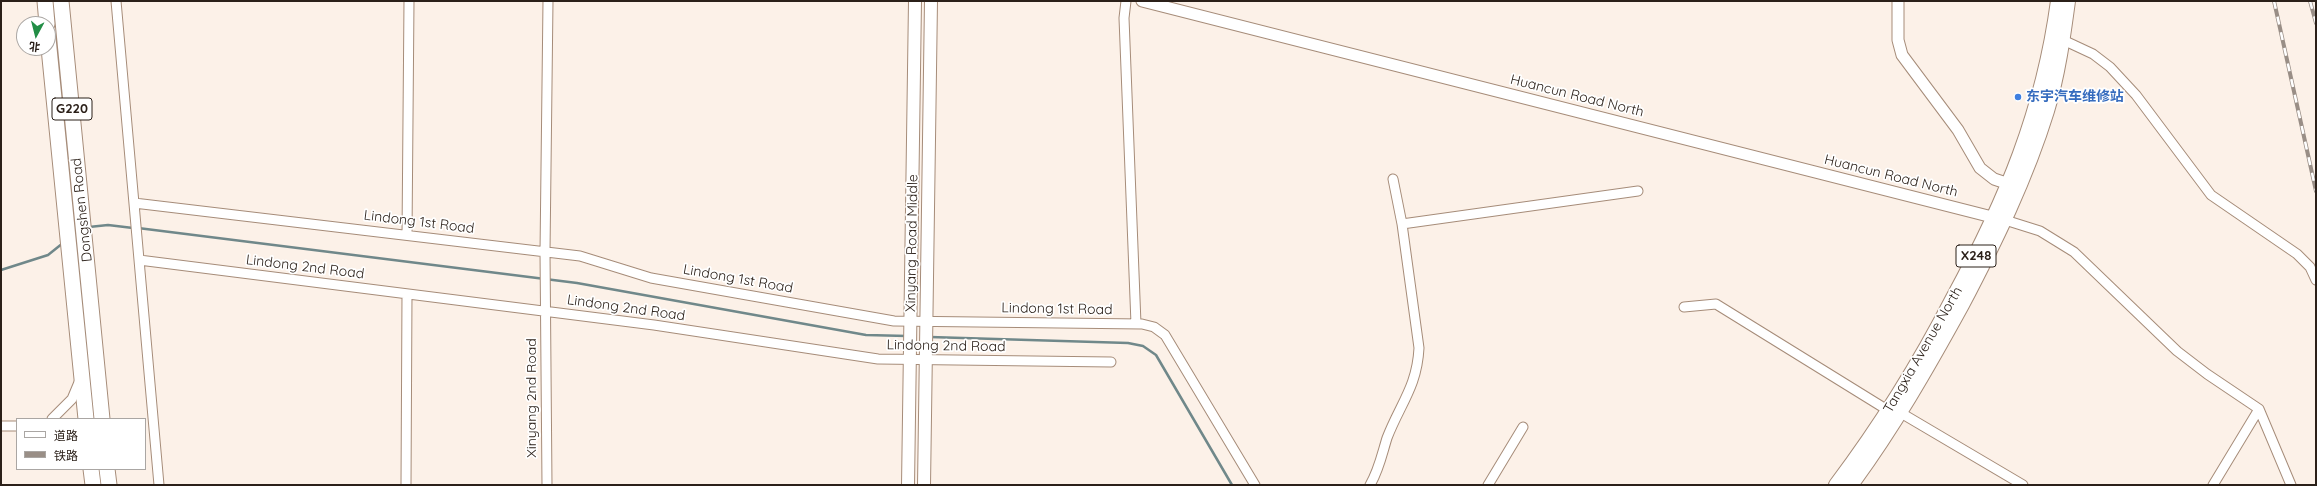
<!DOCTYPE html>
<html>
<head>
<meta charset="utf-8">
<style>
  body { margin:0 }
  #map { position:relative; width:2317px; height:486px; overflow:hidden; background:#fcf1e8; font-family:Quicksand,"Noto Sans SC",sans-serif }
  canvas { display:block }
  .frame { position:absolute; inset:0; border:2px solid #2b2019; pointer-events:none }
  .legend { position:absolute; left:16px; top:418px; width:130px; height:52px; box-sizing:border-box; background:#fff; border:1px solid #aaa6a3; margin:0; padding:5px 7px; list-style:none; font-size:12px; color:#2b2019 }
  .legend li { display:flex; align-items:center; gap:8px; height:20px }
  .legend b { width:20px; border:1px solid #aaa6a3 }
  .north { position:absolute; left:16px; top:16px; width:40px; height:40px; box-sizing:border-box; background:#fff; border:1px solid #aaa6a3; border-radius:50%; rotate:187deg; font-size:11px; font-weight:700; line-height:16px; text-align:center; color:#2b2019 }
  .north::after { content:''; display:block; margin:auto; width:14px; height:18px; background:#228e46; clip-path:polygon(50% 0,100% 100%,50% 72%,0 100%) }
</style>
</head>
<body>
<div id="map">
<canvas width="2317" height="486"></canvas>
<div class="frame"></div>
<ul class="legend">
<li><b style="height:5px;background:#fff"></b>道路</li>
<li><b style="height:5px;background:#998e86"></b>铁路</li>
</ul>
<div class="north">北</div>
</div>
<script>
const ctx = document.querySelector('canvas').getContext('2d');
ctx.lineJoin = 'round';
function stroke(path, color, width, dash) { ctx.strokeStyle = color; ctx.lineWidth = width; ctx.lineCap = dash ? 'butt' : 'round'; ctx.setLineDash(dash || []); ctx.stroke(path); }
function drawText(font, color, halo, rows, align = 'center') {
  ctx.font = font + ' Quicksand,"Noto Sans SC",sans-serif'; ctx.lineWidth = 3.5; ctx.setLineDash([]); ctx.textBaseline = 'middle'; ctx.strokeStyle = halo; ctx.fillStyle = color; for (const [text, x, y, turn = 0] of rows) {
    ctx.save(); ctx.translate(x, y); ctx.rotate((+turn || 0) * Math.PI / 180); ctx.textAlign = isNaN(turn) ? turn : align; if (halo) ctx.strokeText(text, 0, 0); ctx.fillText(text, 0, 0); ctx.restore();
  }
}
stroke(new Path2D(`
  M89 227 108 225 133 228
  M138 228 577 283 866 335 907 336
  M1 270 48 255 63 243
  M930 337 1128 343 1143 346 1156 355 1232 485`), '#70888a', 2.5);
const minor = new Path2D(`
  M116 1 159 485
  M1126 1 1124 18 1136 324
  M2063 40 2093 54 2110 67 2136 95 2211 195 2297 254 2310 267 2316 280
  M134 203 580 256 651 278 894 321 1142 324 1154 327 1165 335 1255 485
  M2005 220 2040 231 2074 252 2177 351 2207 374 2259 409 2291 485
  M1402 224 1638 191
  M407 235 409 1
  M139 260 654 325 878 359 1111 362
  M1684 307 1716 304 1889 411
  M1901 413 2023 485
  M52 419 72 399 80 380
  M1 426H17
  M406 485 407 294
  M547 485 545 252 548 1
  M1370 485C1379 470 1382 454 1387 438 1400 404 1417 387 1419 348L1402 224 1393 179
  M1488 485 1523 427
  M2213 485 2259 409`);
const tertiary = new Path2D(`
  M1142 1 2000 219
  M1898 1V40L1902 55 1958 130 1980 168 1994 179 2009 184`);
const secondary = new Path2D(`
  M908 485 915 1
  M924 485 931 1`);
const primary = new Path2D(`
  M1836 485C1882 424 1918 366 1953 298 2006 200 2043 112 2058 1
  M1851 485C1893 428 1928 367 1962 305 1995 242 2026 179 2047 111 2058 75 2063 38 2068 1`);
const trunk = new Path2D(`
  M45 1 47 24
  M61 1 102 419
  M48 38 86 419
  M91 469 93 485
  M107 469 109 485`);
stroke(minor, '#a68c79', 11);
stroke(tertiary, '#a68c79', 13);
stroke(secondary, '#a68c79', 14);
stroke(primary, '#a68c79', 16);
stroke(trunk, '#a68c79', 17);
stroke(minor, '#fff', 9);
stroke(tertiary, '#fff', 11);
stroke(secondary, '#fff', 12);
stroke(primary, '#fff', 14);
stroke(trunk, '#fff', 15);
const rail = new Path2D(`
  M2274 1 2316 191
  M2310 1 2316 23`);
stroke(rail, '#998e86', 4);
stroke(rail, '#fff', 2.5, [8]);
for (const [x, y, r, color] of [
  [2018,97,4,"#3f7fe0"]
]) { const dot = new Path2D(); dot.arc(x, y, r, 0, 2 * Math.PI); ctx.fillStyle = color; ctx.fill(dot); stroke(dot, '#fff', 1.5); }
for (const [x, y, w] of [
  [72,109,40],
  [1976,256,40]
]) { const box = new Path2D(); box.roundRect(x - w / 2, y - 11, w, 22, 3); ctx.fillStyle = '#fff'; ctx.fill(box); stroke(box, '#2b2019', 1); }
drawText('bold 13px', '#2b2019', null, [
  ["G220",72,109],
  ["X248",1976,256]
]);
drawText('14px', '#2b2019', '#fff', [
  ["Huancun Road North",1577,96,14],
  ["Huancun Road North",1891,176,14],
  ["Dongshen Road",82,210,-96],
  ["Lindong 1st Road",419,222,7],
  ["Xinyang Road Middle",912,243,-89],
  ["Lindong 2nd Road",305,267,7],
  ["Lindong 1st Road",738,279,10],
  ["Lindong 2nd Road",626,308,8],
  ["Lindong 1st Road",1057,309,1],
  ["Lindong 2nd Road",946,346,1],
  ["Tangxia Avenue North",1923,350,-60],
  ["Xinyang 2nd Road",532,398,-90]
]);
drawText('bold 14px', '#366cbe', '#fff', [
  ["东宇汽车维修站",2026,97]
], 'left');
</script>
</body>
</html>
